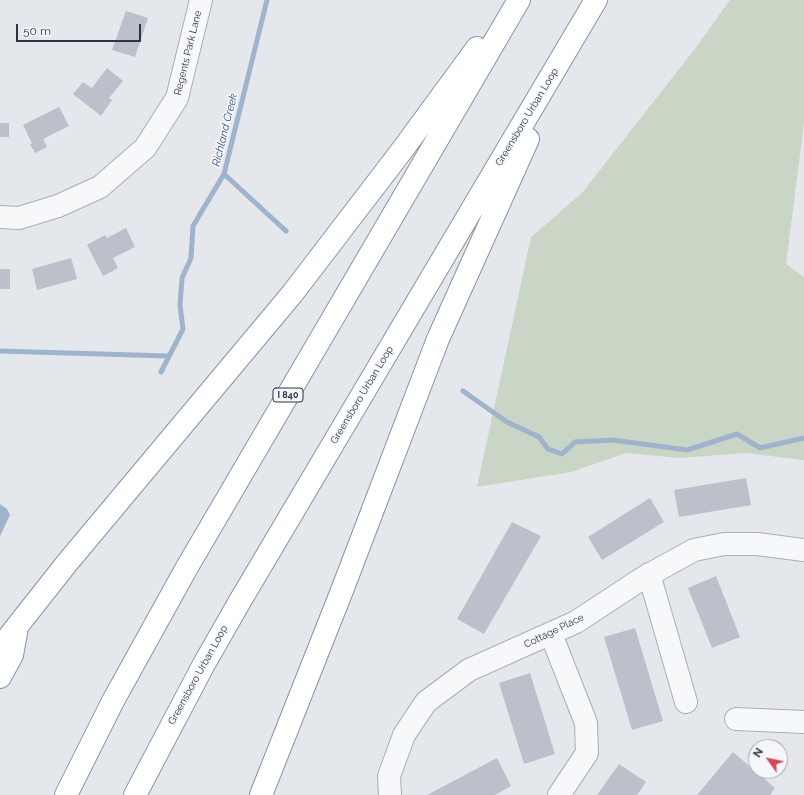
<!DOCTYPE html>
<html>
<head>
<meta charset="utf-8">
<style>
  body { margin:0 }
  #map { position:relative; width:804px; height:795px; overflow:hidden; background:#e4e7ec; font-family:Raleway,sans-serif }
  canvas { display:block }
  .north { position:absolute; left:748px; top:739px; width:40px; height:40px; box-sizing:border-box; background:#f4f6f9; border:1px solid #a4a8b1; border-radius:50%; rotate:303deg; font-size:11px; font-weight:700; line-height:16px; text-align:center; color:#2b3445 }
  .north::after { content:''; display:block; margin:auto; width:14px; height:18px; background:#d1495b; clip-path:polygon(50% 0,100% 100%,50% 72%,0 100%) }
  .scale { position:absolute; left:16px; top:24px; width:125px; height:18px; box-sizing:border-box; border:2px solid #2b3445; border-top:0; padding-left:5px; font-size:12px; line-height:14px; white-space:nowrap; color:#2b3445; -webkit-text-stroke:3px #f4f6f9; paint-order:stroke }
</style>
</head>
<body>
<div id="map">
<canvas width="804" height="795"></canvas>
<div class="north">N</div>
<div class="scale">50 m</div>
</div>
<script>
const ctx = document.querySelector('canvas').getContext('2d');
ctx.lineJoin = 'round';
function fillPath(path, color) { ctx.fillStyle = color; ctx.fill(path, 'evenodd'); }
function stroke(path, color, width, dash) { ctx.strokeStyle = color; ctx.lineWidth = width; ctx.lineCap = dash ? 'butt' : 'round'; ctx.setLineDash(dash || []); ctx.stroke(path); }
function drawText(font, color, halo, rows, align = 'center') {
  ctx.font = font + ' Raleway,sans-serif'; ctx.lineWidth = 3.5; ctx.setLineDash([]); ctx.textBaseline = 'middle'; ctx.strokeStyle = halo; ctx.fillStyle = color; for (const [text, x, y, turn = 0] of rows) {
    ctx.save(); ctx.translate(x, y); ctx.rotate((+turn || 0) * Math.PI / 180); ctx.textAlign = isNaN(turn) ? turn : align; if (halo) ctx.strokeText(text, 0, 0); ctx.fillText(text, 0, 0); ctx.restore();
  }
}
fillPath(new Path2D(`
  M730 0H804V123L786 264 804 277V460L746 453 679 458 626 453 571 472 477 487 531 237 582 193 694 50Z`), '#c9d6c5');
fillPath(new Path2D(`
  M0 504 7 509 10 515 0 536Z`), '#9fb4cc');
stroke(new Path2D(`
  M224 174 286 231
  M0 351 168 356
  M161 372 183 329 180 305 182 278 191 258 193 226 224 174 267 0
  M463 391 507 422 539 437 548 449 562 454 575 442 613 440 687 450 737 434 760 448 804 438`), '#9fb4cc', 5);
fillPath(new Path2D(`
  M126 11 148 18 135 57 112 50Z
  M107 68 123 81 109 98 112 100 101 116 73 94 83 82 92 88Z
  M59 107 69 126 43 139 47 147 35 153 30 144 32 143 23 125Z
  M0 123H9V137H0Z
  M126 228 135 247 113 258 118 268 103 276 87 245 105 235 107 238Z
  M71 258 77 279 37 290 32 269Z
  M0 269H10V289H0Z
  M746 478 751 505 679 517 674 490Z
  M650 498 664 522 602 560 588 537Z
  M512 522 541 536 484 634 457 619Z
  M716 576 740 637 712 648 688 588Z
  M635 628 663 721 632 730 604 637Z
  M530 673 555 754 524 764 499 683Z
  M733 752 775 788 770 795H697Z
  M497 758 511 786 495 795H427Z
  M619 764 646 782 637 795H597Z`), '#bbc0ca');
const minor = new Path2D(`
  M0 217 19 218 58 206 100 187 145 148 177 98 201 0
  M649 574 686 702
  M551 634 586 723 587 753 559 795
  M736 719 804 722
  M390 795 389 776 404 735 426 702 469 670 576 622 643 578 694 550 724 544H757L804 550`);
const highway = new Path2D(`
  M0 648 67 563 292 294 403 149 477 48
  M0 677 12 655 16 633
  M66 795 113 701 186 569 519 0
  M135 795 204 664 240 601 596 0
  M261 795 343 588 438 339 528 139`);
stroke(minor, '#a9aeb7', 24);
stroke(highway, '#8b94a3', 24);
stroke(minor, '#f7f8fa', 22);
stroke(highway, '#fff', 22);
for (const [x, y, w] of [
  [288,395,30]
]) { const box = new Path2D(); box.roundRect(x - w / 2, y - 7, w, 14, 3); ctx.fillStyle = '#f4f6f9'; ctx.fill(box); stroke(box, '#2b3445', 1); }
drawText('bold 9px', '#2b3445', null, [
  ["I 840",288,395]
]);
drawText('10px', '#2b3445', '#f4f6f9', [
  ["Regents Park Lane",188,53,-76],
  ["Greensboro Urban Loop",527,117,-59],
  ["Greensboro Urban Loop",362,395,-59],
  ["Cottage Place",554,631,-26],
  ["Greensboro Urban Loop",198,675,-61]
]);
drawText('italic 11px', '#34527a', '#f4f6f9', [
  ["Richland Creek",225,130,-76]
]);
</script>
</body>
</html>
